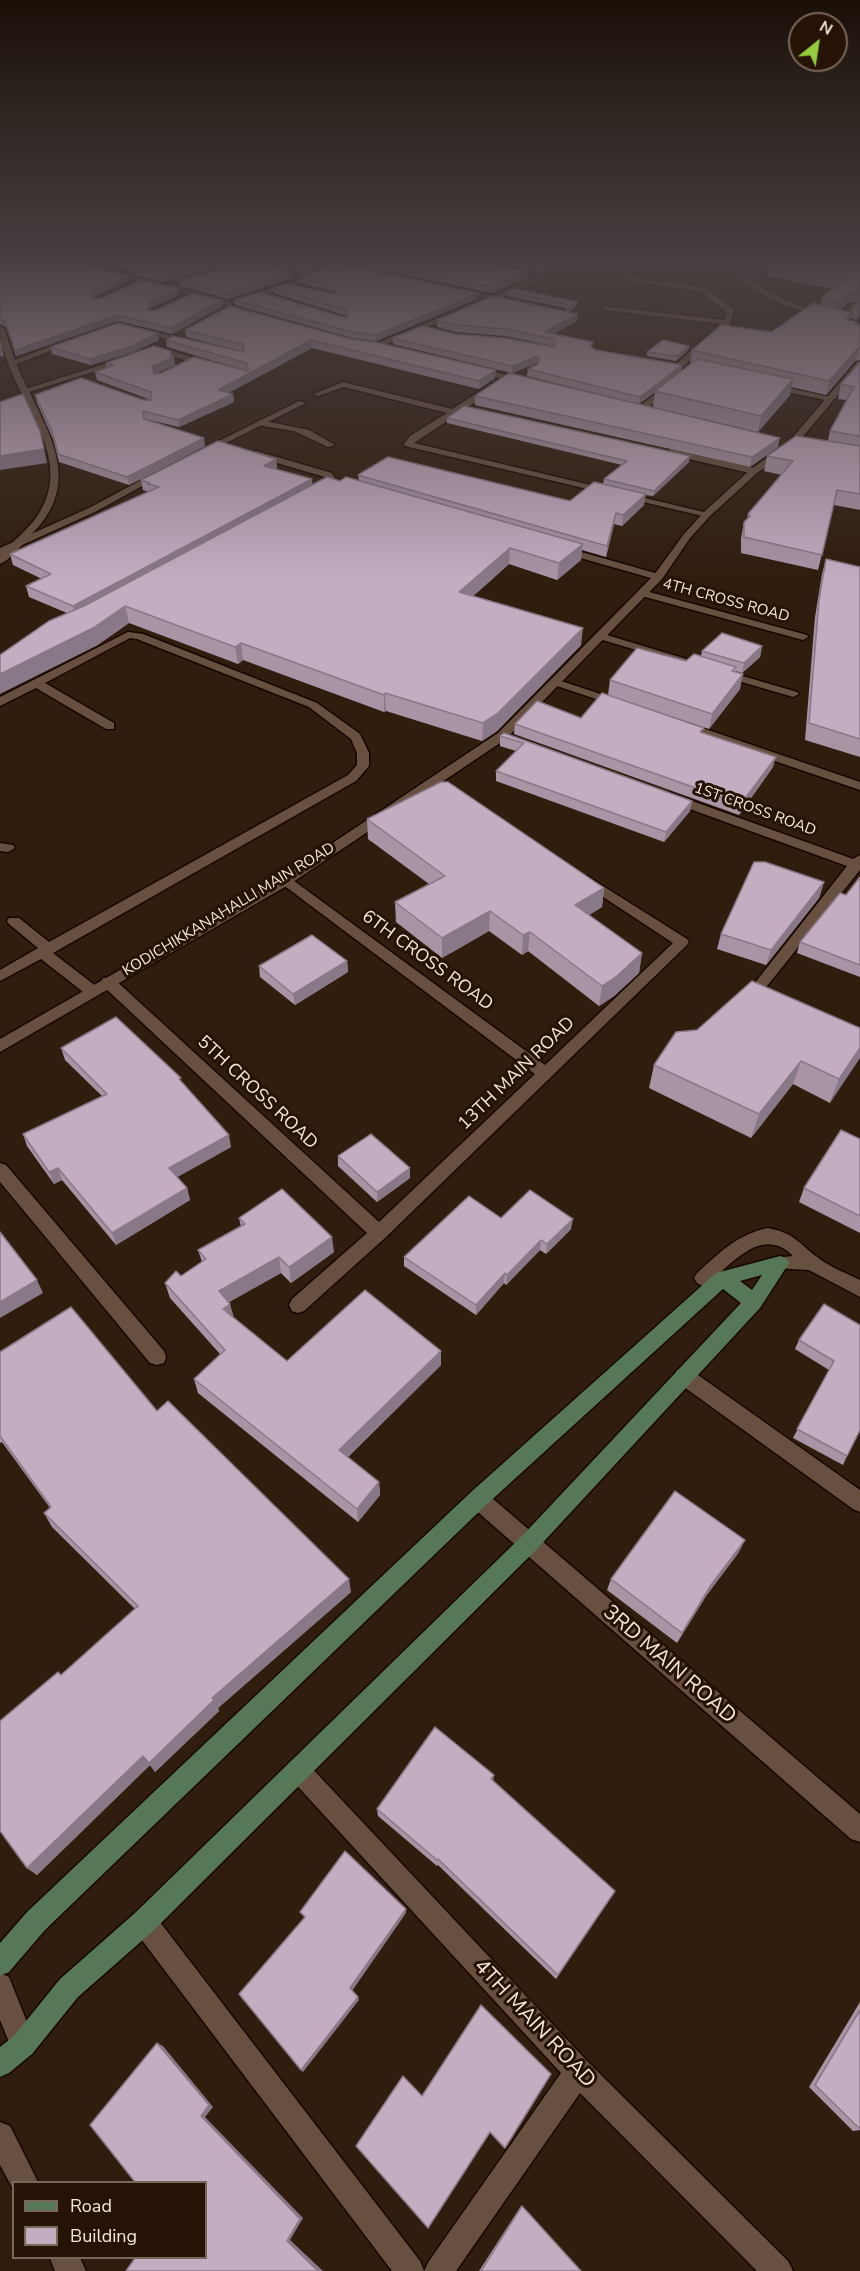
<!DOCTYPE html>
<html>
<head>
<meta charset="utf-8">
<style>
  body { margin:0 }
  #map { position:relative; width:860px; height:2271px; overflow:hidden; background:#311d0e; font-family:"Nunito Sans",sans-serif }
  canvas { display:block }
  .legend { position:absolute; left:12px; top:2181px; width:195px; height:78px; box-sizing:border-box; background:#261305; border:2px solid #78675b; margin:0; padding:8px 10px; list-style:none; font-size:18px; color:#f4e6dc }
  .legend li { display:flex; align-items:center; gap:12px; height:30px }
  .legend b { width:30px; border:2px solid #78675b }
  .north { position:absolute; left:788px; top:12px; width:60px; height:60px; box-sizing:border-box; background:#261305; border:2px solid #78675b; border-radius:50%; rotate:30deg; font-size:16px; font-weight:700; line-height:24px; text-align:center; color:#f4e6dc }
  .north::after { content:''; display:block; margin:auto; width:21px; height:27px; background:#93cc3d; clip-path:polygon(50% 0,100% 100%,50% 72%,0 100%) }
</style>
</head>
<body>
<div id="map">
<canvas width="860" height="2271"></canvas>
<ul class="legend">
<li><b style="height:8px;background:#567856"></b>Road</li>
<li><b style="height:16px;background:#c4acc1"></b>Building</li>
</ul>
<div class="north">N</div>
</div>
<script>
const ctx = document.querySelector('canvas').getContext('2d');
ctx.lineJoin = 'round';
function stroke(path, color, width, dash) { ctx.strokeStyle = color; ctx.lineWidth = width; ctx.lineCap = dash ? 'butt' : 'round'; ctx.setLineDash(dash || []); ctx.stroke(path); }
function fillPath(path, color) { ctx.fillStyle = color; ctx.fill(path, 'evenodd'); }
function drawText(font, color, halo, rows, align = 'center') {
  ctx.font = font + ' "Nunito Sans",sans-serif'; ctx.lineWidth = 6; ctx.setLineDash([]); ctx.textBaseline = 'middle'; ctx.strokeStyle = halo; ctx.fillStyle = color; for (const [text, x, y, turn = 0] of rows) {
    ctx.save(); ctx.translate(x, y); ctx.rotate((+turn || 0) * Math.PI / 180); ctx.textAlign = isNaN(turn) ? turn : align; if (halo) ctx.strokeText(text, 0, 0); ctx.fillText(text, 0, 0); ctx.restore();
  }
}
const service = new Path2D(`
  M260 420 309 430 335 445 328 447 294 431 257 425 256 423Z`);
const minor = new Path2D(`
  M62 261H74L231 301 232 307 253 313 249 315 226 310 225 304Z
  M337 261H346L308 279 243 302 236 300 304 277Z
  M771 261H778L760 276 741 281 738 279 756 273Z
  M540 275 545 276 501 298 514 300 511 304 453 290 457 288 493 296Z
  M625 277 705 287 734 310 730 325 682 368H676V364L721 324 604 310 601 306 724 320 727 313 700 291 623 280Z
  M860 303V307L843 321H837V317L850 305Z
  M453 312 460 314 379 347 372 345Z
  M137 327 193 341 194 343 190 345 134 331 133 329Z
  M69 339 76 341 14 365 7 363Z
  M151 346H157L215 365 208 367 151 350Z
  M124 358 131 360 29 392 22 390Z
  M472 367H478L529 382 522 384 472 371Z
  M343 382 452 409 491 384H497V388L414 443 712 514 707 517 405 446 404 444 410 436 447 413 344 387 318 396 314 394Z
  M668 384 675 386 643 412H637V408Z
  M771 384 830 397 834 399 830 401 768 388V384Z
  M299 401 306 403 206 453 199 451Z
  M670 449 754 468 759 471 754 474 667 454 666 452Z
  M256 451 332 473 339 484 331 486 325 477 253 456V452Z
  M158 471 166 473 95 512 0 555V548L89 508Z
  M560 546 662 575 663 577 658 580 556 551 555 549Z
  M642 590 807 635 808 637 803 640 638 595 637 593Z
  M128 632 143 634 317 703 360 734 369 753V766L356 781 53 953 97 987 99 991 97 995H87L41 959 0 981V970L38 948 9 924 7 921 9 918H19L49 942 348 775 357 765V753L351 739 309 707 137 639 130 638 45 683 114 723V729H106L36 688 0 706V697Z
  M600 633 690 660 692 662 686 665 596 638V634Z
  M722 670 797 692 799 694 793 697 718 675V671Z
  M555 679 622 701 624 703 622 705H614L551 684V680Z
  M682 721 860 782V790L678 728 676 725Z
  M670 793 853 859 860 855V870L759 996 761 1000 759 1004H749L743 998 847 866 665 800 664 797 665 794Z
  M0 843 13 845 15 848 8 852 0 851Z
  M587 876 687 939 689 942 687 945 385 1238 304 1311 298 1313 292 1311 289 1305 292 1299 367 1233 103 986 101 982 103 978H113L379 1222 535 1074 278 881 285 877 290 878 545 1065 673 943 582 883 580 880 582 877Z
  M0 1163 6 1165 164 1351 166 1357 164 1363 157 1365 150 1363 0 1182Z
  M768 1228C796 1234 797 1242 817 1257 829 1267 846 1273 860 1280V1297L809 1270 774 1268 771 1263 774 1258 793 1256C763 1225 732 1263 709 1283L703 1286 697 1283 694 1278 697 1273C719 1253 738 1234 768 1228Z
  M684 1367 691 1370 860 1490V1512L853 1509 677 1382 674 1376 677 1370Z
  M298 1758 306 1762 588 2062 788 2261 793 2271H757L580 2093 456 2271H392L135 1931 131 1922 135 1913 144 1909 153 1913 420 2261 424 2271 429 2261 561 2073 290 1778 286 1770 290 1762Z
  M0 2122 10 2126 38 2182H14V2191L0 2165Z
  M50 2258H80L86 2271H55Z`);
const tertiary = new Path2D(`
  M723 261H730C763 300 813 310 860 323V327C810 314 756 303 723 261Z
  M0 326 4 328C10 345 15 363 23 379 50 436 84 483 30 536 22 545 10 560 0 564V555C12 542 28 530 38 515 81 450 0 390 0 326Z
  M857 362H860V369L794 447 757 473 710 516 690 538 662 579 506 739 290 884 0 1052V1039L280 878 498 733 654 575 684 534 704 512 751 469 788 443Z
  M478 1489 485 1492 860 1814V1842L851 1839 471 1506 468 1499 471 1492Z
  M0 1973 9 1977 36 2045 32 2054 23 2058 14 2054 0 2020Z`);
const secondary = new Path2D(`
  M780 1256 786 1258 789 1263 760 1308 536 1550 153 1931 78 1997 32 2054 9 2073 0 2077V2047L14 2036 60 1979 135 1913 522 1536 741 1303 723 1289 485 1506 45 1930 9 1972 0 1976V1943L27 1912 471 1492 716 1273ZM762 1275 752 1290 740 1281Z`);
stroke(service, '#180600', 3);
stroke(minor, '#180600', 3);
stroke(tertiary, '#180600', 3);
stroke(secondary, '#180600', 3);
fillPath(service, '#685040');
fillPath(minor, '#685040');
fillPath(tertiary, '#685040');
fillPath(secondary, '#567856');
fillPath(new Path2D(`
  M0 261 129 281 95 296V298H102L179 289V295L150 308V311L157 310 222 300 223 306 172 334 118 321 16 356 6 327 0 324Z
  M74 261H155L118 270Z
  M160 261H260L292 272V278L228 299 180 286V280L221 269 220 267 163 282 133 274 132 268Z
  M269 261H332L306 274Z
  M347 261H483L528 278 492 293 348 263Z
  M494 261H561L543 272Z
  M860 261V316L856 320 851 318 850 320 856 324 860 325V360L855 361 826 395 791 387 790 395 758 432 653 407 655 392 639 404 527 376 528 369 538 364 537 363 512 373 393 344 392 338 456 334 554 347 553 346 505 336 456 332 437 327V320L567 312 565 308 507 296V292L577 306 568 312 577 321 553 334 593 342 592 348 596 350 682 371 690 364 692 350 772 332 820 305 822 297 834 289 767 276 769 264ZM858 302 853 306 851 313 841 310 848 303Z
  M300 278 477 299 376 341 352 338 235 305 234 300 347 318V316L274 293V288L336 294V292L300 283Z
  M230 306 495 378 479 389 312 348 228 393 233 394 234 402 179 427 145 419 205 446 129 485 59 462 53 439 37 403 35 395 143 400H151L97 380 95 372 107 368 106 363 171 356 174 357 175 365 154 374 248 371 167 347 166 340 244 352 186 337 185 330Z
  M158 333 159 340 133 352 91 365 52 354 51 347Z
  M0 338 4 357 0 356Z
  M689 346 688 350 676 361 647 356V352Z
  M860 362V510L834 505 818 570 741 553V538L744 522 747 520 748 514 782 475 764 471 767 456 828 441 830 431 846 400 838 399 841 384Z
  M475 396 778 447 750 467 475 405Z
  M447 418 689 462 653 496 645 495 644 505 622 526 614 524 606 557 582 550 581 560 557 580 509 564 473 596 581 645 497 731 482 741 386 711 384 712 243 660 238 664 129 623 96 646 67 613 29 597 26 586 42 579 13 565 10 554 149 492 143 490 141 480 276 459 277 469 312 479V485L340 481 359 480 358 475 570 501 603 484 604 479 622 465 447 423Z
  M826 559 860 567V757L805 740 815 617 822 574Z
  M762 646 760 657 742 673 736 671 740 689 709 729 608 695 610 680 686 661 701 656 702 651Z
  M581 718 703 733 773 767 739 815 514 734 515 724Z
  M504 733 692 801 690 811 664 842 496 781V771L516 751 500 746V736Z
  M367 819 604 888 602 907 589 915 642 953 639 973 614 996 599 1006 528 951 522 955 489 931 442 958 396 922 395 902 429 884 368 839Z
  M860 877V977L797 953 800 942 846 895Z
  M824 882 819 898 766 965 717 949 721 934Z
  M347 961 348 972 295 1005 260 977 259 966Z
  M860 1028 830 1103 793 1084 751 1138 649 1088 654 1065Z
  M61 1048 182 1082 231 1147 177 1177 187 1188 190 1200 116 1245 62 1180 54 1184 27 1146 23 1134 102 1096 65 1060Z
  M860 1139V1233L799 1202 804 1188Z
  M338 1156 410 1178 377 1202 338 1166Z
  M239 1218 334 1252 291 1283 281 1273 229 1302 234 1318 287 1361 441 1351V1365L348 1457 379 1482 380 1495 358 1522 198 1393 194 1379 220 1354 170 1298 165 1283 181 1276 202 1262 198 1250 241 1227Z
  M501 1218 571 1229 546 1254 540 1250 506 1285 504 1283 476 1315 404 1266V1257Z
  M824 1304 847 1456 843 1465 793 1438 829 1370 795 1349 799 1340Z
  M0 1352 157 1411 351 1592 218 1708 219 1711 155 1772 150 1765 37 1875 27 1868 61 1675 135 1609 52 1527 44 1513 50 1508 2 1442 0 1443Z
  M739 1552 706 1596 677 1643 607 1590 611 1579Z
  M494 1775 493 1780 615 1891 556 1979 438 1865 437 1866 378 1816 377 1809Z
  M860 2002V2130L853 2131 809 2087Z
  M551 2074 504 2148 490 2133 422 2096Z
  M521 2206H522L581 2271H479Z`), '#a994a6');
fillPath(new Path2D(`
  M131 261H155L118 270 117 264Z
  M219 261 220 267 163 282 162 276Z
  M320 261H332L306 274 305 268Z
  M552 261H561L543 272V267Z
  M292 272V278L228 299 227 293Z
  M528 272V278L492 293V287Z
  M128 276 129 281 95 296 94 302 93 296 94 290Z
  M179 289V295L150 308 149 314 148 308 149 302Z
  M860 290V301L848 303 837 314 839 302 851 291Z
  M478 293 477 299 376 341V335Z
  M222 300 223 306 172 334 171 328Z
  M578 302 577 306 567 312 568 308Z
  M860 306V316L856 320 859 307Z
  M852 313 849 326 845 319Z
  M578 314 577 321 547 338 545 332Z
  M117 315 118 321 16 356 15 350Z
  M158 333 159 340 133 352 91 365 89 359Z
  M311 340 312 348 219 398 218 390Z
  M689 346 688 350 676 361 677 356Z
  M859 347 855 361 826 395 829 381Z
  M537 356V363L512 373V366Z
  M174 357 175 365 153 374 152 366Z
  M682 365V371L639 404 640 397Z
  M496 370 495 378 479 389V381Z
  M793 379 790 395 758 432 761 416Z
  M233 394 234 402 179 427 178 420Z
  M204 438 205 446 129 485 127 477Z
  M780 438 778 447 750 467 752 457Z
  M44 449 47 463 0 470V456Z
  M690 456 689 462 653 496 654 491Z
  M276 459 277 469 264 466Z
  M312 479 313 489 75 616 73 606Z
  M646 494 644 505 622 526 623 515Z
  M616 513 614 524 606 557 607 546Z
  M583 544 581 560 557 580 559 563Z
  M510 548 509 564 459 609V592Z
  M125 606 129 623 96 646 0 694V674Z
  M583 628 581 645 497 731 482 741 483 723Z
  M241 643 243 660 238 664 235 647Z
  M762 646 760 657 742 673 744 663Z
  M743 674 740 689 709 729 712 714Z
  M385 693 386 711 384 712V695Z
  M776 757 773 767 739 815 741 804Z
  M692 801 690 811 664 842 666 832Z
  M824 882 819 898 766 965 771 950Z
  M604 888 602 907 573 925 575 905Z
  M490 911 489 931 442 958V938Z
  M530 932 528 951 522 955 523 935Z
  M642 953 639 973 614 996 599 1006 602 986Z
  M347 961 348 972 295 1005 293 994Z
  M860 1048V1058L830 1103 839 1079Z
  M801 1061 793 1084 751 1138 759 1114Z
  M229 1135 231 1147 172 1180 169 1168Z
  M58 1168 62 1180 54 1184 49 1172Z
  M410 1168V1178L377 1202V1192Z
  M187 1188 190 1200 116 1245 112 1233Z
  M573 1219 571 1229 546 1254 547 1244Z
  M332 1237 334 1252 291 1283 289 1267Z
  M541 1240 540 1250 506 1285 507 1275Z
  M279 1257 281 1273 222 1306 219 1291Z
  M505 1273 504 1283 476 1315V1305Z
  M37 1280 43 1293 0 1318V1302Z
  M230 1304 234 1319 223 1309Z
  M441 1351V1365L341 1464 339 1450Z
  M379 1482 380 1495 358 1522 357 1509Z
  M745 1540 739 1552 706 1596 677 1643 682 1633 711 1585Z
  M349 1579 351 1592 218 1708 219 1711 155 1772 149 1763 212 1698Z
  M143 1756 150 1765 37 1875 27 1868Z
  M406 1909V1913L352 1991 350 1988Z
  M358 1997 359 2000 303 2072 301 2070Z
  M157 2043 163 2046 213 2107 205 2117 303 2218 290 2240 323 2271H318L287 2241 201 2116Z`), '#897887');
const building = new Path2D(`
  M0 261H73L128 276 94 290 93 296 95 299 102 298 142 280 179 289 149 302 148 308 150 311 157 310 193 293 222 300 171 328 117 315 15 350 5 321 0 319Z
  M101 261H131L117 264Z
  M160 261H260L292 272 227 293 180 280 221 269 222 265 219 261 162 276 132 268Z
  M285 261H320L305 268Z
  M366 261H483L528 272 492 287Z
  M518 261H552L543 267Z
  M774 261H860V290L851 291 839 302 822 297 847 279 769 264Z
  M337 263 478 293 376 335 352 332 234 300 260 292 347 318 346 310 274 288 286 284 336 294 335 286 300 278Z
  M514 289 578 302 568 308 566 304 507 292Z
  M493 296 578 314 545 332 593 342 590 347 596 350 682 365 640 397 528 369 538 364 540 358 537 356 512 366 392 338 423 326 456 334 505 338 555 347 554 339 506 329 456 325 437 320Z
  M860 300V306L859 307 853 306Z
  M813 303 852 313 845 319 857 322 855 324 860 325V347H859L829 381 692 350 721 325 772 332Z
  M230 306 351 339 375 342 496 370 479 381 311 340 218 390 233 394 178 420 143 411 144 419 204 438 127 477 58 454 52 431 35 395 81 378 143 400H151V392L95 372 114 365 106 363 154 346 171 351V356L174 357 152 366 154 374 161 373 194 357 248 371 247 363 166 340 173 336 244 352 243 344 185 330Z
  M118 323 158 333 132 346 89 359 51 347Z
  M0 339 2 351 0 350Z
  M663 340 689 346 677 356 647 352Z
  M697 359 793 379 761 416 655 391Z
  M860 362V436L830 431 854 387 841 384Z
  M509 373 780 438 752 457 475 396Z
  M23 394 40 431 44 449 0 456V402Z
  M464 406 690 456 654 491 604 479 627 461 447 418Z
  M796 436 860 446V494L837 490 822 555 744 537V522L750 516 748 514 793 461 767 456Z
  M218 441 276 459 264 466 312 479 73 606 26 586 51 574 10 554 159 487 148 484 150 483 141 480Z
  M388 457 570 501 594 482 646 494 623 515 616 513 607 546 358 475Z
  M327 477 340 481 346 477 583 544 559 563 510 548 459 592 583 628 497 714 483 723 385 693 384 695 241 643 235 647 125 606 93 628 0 674V655L49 621 84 606Z
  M826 559 860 567V739L809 723 819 600Z
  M722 633 762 646 744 663 702 651Z
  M637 648 686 661 694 654 736 667 732 671 743 674 712 714 610 680Z
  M602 693 704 728 700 732 776 757 741 804 515 724 537 701 581 718Z
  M504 733 692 801 666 832 496 771 524 743 500 736Z
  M441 782H448L604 888 575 905 642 953 617 976 602 986 530 932 523 935 490 911 442 938 395 902 445 876 367 819Z
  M754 862H765L824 882 771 950 721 934Z
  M860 877V965L800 942 840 893 846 895Z
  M312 935 347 961 293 994 259 966Z
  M752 981 860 1028V1048L839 1079 801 1061 759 1114 654 1065 676 1032 697 1030Z
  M116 1017 181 1078 179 1079 229 1135 169 1168 187 1188 112 1233 58 1168 49 1172 23 1134 107 1094 61 1048Z
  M841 1130 860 1139V1216L804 1188Z
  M371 1134 410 1168 377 1192 338 1156Z
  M282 1189 332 1237 289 1267 279 1257 219 1291 230 1304 223 1309 287 1361 365 1290 441 1351 339 1450 379 1482 357 1509 194 1379 225 1350 165 1283 176 1271 181 1276 206 1259 198 1250 245 1224 239 1218Z
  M530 1190 573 1219 547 1244 541 1240 507 1275 505 1273 476 1305 404 1257 469 1196 501 1218Z
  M0 1232 37 1280 0 1302Z
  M824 1304 860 1325V1430L847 1456 797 1429 834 1361 799 1340Z
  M71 1307 157 1411 168 1401 349 1579 212 1698 214 1700 149 1763 143 1756 27 1868 0 1831V1721L58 1672 61 1675 138 1606 44 1513 51 1507 0 1436V1352Z
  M675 1491 745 1540 711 1585 682 1633 611 1579Z
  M435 1727 494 1775 491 1779 615 1891 558 1975 438 1859 437 1860 377 1809Z
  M345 1851 406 1909 350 1988 358 1997 301 2070 239 1994 305 1917 300 1912Z
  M481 2005 551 2074 505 2148 490 2132 428 2228 356 2146 403 2076 422 2096Z
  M860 2010V2129L815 2085Z
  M157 2043 209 2105 201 2116 300 2219 287 2241 318 2271H126L135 2258H206V2182H135L90 2125Z
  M522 2206 581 2271H481Z`);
fillPath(building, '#c4acc1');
stroke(building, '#897887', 1.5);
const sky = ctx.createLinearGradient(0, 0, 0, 579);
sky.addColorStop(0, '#1b1008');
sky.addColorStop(0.45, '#484041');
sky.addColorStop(1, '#48404100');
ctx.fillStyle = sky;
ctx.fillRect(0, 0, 860, 579);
drawText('15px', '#f4e6dc', '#261305', [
  ["4TH CROSS ROAD",726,601,15],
  ["1ST CROSS ROAD",755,810,20],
  ["KODICHIKKANAHALLI MAIN ROAD",229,910,-31]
]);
drawText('18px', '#f4e6dc', '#261305', [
  ["6TH CROSS ROAD",427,961,36],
  ["13TH MAIN ROAD",517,1074,-44],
  ["5TH CROSS ROAD",257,1093,43]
]);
drawText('21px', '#f4e6dc', '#261305', [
  ["3RD MAIN ROAD",669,1665,41],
  ["4TH MAIN ROAD",534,2024,47]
]);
</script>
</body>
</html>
